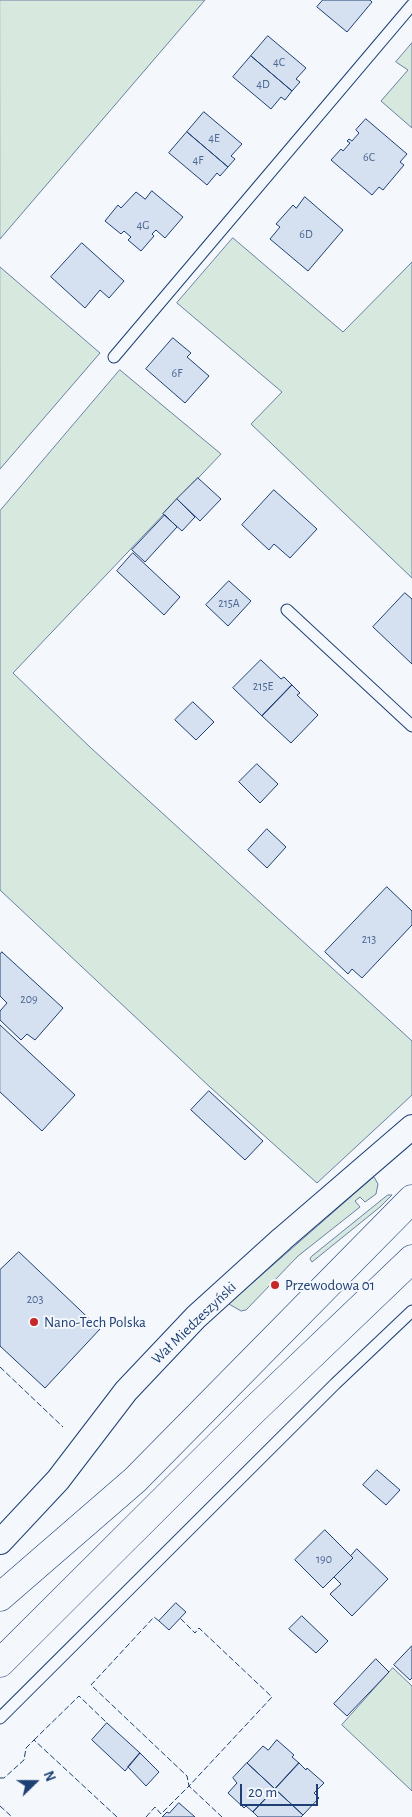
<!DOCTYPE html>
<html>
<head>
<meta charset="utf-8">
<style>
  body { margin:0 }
  #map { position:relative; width:412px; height:1817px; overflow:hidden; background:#f4f7fb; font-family:"Alegreya Sans",sans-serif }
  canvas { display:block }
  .north { position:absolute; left:10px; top:1757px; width:50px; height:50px; -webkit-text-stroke:4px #f4f7fb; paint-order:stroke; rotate:68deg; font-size:14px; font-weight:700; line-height:20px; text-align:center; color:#1d3f73 }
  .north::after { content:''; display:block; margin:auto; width:18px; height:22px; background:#1d3f73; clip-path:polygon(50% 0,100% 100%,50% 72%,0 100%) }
  .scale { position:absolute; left:240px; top:1784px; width:78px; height:22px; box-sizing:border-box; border:2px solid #1d3f73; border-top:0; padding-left:6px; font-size:15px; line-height:18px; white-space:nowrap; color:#1d3f73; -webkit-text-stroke:4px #f4f7fb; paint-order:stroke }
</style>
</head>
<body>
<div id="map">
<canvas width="412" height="1817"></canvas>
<div class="north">N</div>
<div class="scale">20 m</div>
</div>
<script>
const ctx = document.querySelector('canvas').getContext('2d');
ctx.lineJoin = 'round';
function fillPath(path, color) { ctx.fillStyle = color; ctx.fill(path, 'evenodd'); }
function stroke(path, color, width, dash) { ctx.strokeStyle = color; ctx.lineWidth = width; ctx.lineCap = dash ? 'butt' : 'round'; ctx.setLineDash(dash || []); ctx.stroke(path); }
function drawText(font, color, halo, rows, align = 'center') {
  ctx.font = font + ' "Alegreya Sans",sans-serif'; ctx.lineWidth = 4; ctx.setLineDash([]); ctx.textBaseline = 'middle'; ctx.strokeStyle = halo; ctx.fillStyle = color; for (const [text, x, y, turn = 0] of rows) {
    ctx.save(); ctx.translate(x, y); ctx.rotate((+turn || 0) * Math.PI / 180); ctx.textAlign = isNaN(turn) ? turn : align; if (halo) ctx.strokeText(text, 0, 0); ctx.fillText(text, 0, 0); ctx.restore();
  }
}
const green = new Path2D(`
  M0 0H205L0 239Z
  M412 43V128L381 101 408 70 396 62Z
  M233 238 343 332 412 262V578L251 424 282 392 177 303Z
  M0 267 100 353 0 469Z
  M120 370 221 454 13 673 91 748 412 1041V1095L317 1183 211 1088 0 890V511Z
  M374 1177 378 1184 376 1194 365 1202 360 1197 355 1201 360 1207 298 1256 246 1310 241 1311 229 1304Z
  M388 1195H392L380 1207 312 1262 310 1259 311 1257Z
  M393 1668 412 1686V1791L342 1725Z`);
fillPath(green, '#d7e8df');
stroke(green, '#687fa3', 1);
const building = new Path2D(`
  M323 0H370L372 2 347 32 317 7Z
  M268 36 306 68 296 79 300 82 292 91 251 56Z
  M251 56 292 91 285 100 281 97 271 109 233 77Z
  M204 112 242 144 231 156 235 159 228 167 187 132Z
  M366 119 407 154 400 162 404 165 383 190 379 187 372 195 331 160 341 149 343 151 350 143 347 141 349 139 352 141 359 133 356 130Z
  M187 132 228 167 220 176 217 173 207 185 169 153Z
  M152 191 183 217 165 238 156 230 152 234 154 236 141 251 128 240 131 237 124 231 121 234 105 221 118 205 121 208 136 192 145 199Z
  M305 197 343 230 308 271 270 239 280 227 276 224 293 205 296 208Z
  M82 243 124 281 109 298 100 290 85 308 51 277Z
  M173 338 191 353 187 357 209 376 185 403 146 369Z
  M198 478 221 499 200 521 177 499Z
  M274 490 317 529 290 558 274 544 269 550 242 525Z
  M177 499 195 517 182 531 163 514Z
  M165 515 177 527 145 562 132 550Z
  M133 553 180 597 164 615 117 571Z
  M229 581 251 601 228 626 206 605Z
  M405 593 412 599V664L373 627Z
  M261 660 281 679 284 677 292 685 262 716 233 688Z
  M292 685 300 693 297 695 318 715 291 743 262 716Z
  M193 702 214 722 196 740 175 720Z
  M257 764 278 784 260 803 239 782Z
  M267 829 286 847 267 868 248 850Z
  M387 887 412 911V925L362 978 352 969 348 974 325 952Z
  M2 952 63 1008 35 1040 27 1034 21 1040 0 1020V1011L7 1003 0 996V955Z
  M0 1025 75 1095 42 1131 0 1092Z
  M209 1091 263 1141 245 1160 191 1110Z
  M19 1252 100 1329 45 1388 0 1346V1270Z
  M377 1470 400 1490 386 1505 363 1485Z
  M325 1530 353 1558 323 1588 295 1560Z
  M357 1549 388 1579 352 1616 330 1594 341 1584 334 1577 353 1558 351 1556Z
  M176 1603 186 1612 169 1630 159 1621Z
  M302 1616 328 1641 316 1653 289 1629Z
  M412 1646V1678L410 1680 394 1665Z
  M376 1659 389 1672 347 1716 334 1704Z
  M107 1723 140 1753 125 1771 92 1740Z
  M277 1740 294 1755 292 1757 299 1763 275 1789 247 1763 263 1746 268 1750Z
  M140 1753 159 1772 146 1786 128 1767Z
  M247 1763 275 1789 253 1812 246 1806 244 1808 228 1793 237 1783 233 1778Z
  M299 1763 306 1770 307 1768 324 1783 314 1793 319 1798 303 1815 275 1789Z
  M275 1789 303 1815 301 1817H258L253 1812Z
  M179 1803 195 1817H162L167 1812 169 1813Z`);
fillPath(building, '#d5e0f0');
stroke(building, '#1d3f73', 1);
const lane = new Path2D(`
  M114 357 412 5
  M287 610 412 726
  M0 1718 335 1384 412 1311`);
const street = new Path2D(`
  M0 1542 58 1480 126 1391 196 1317 282 1239 412 1127`);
const secondary = new Path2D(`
  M0 1597 135 1480 412 1199
  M0 1663 253 1411 412 1259`);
stroke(lane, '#1d3f73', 13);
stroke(street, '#1d3f73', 26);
stroke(secondary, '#1d3f73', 29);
stroke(lane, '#f4f7fb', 11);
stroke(street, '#f4f7fb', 24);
stroke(secondary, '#f4f7fb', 28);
stroke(new Path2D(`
  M0 1367 63 1427
  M159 1621 154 1617 91 1685 187 1776 189 1786 272 1697 199 1628 195 1633 180 1618
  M34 1740 79 1696 107 1723
  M0 1778H4L24 1760 26 1748 34 1740 117 1817
  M0 1806 12 1817
  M146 1817 155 1807 161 1814 189 1786 222 1817`), '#1d3f73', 1, [6, 2.5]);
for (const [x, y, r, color] of [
  [275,1285,5,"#c62828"],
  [34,1322,5,"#c62828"]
]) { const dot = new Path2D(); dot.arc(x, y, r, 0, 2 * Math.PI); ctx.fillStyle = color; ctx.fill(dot); stroke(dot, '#f4f7fb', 2); }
drawText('12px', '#4b6792', null, [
  ["4C",279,62],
  ["4D",263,84],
  ["4E",214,138],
  ["6C",369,157],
  ["4F",198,160],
  ["4G",143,225],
  ["6D",306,234],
  ["6F",177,373],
  ["215A",229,603],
  ["215E",263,686],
  ["213",369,939],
  ["209",29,999],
  ["203",35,1299],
  ["190",324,1559]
]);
drawText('15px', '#1d3f73', '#f4f7fb', [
  ["Przewodowa 01",285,1285],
  ["Nano-Tech Polska",44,1322]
], 'left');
drawText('15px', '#1d3f73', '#f4f7fb', [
  ["Wał Miedzeszyński",194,1323,-44]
]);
</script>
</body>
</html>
